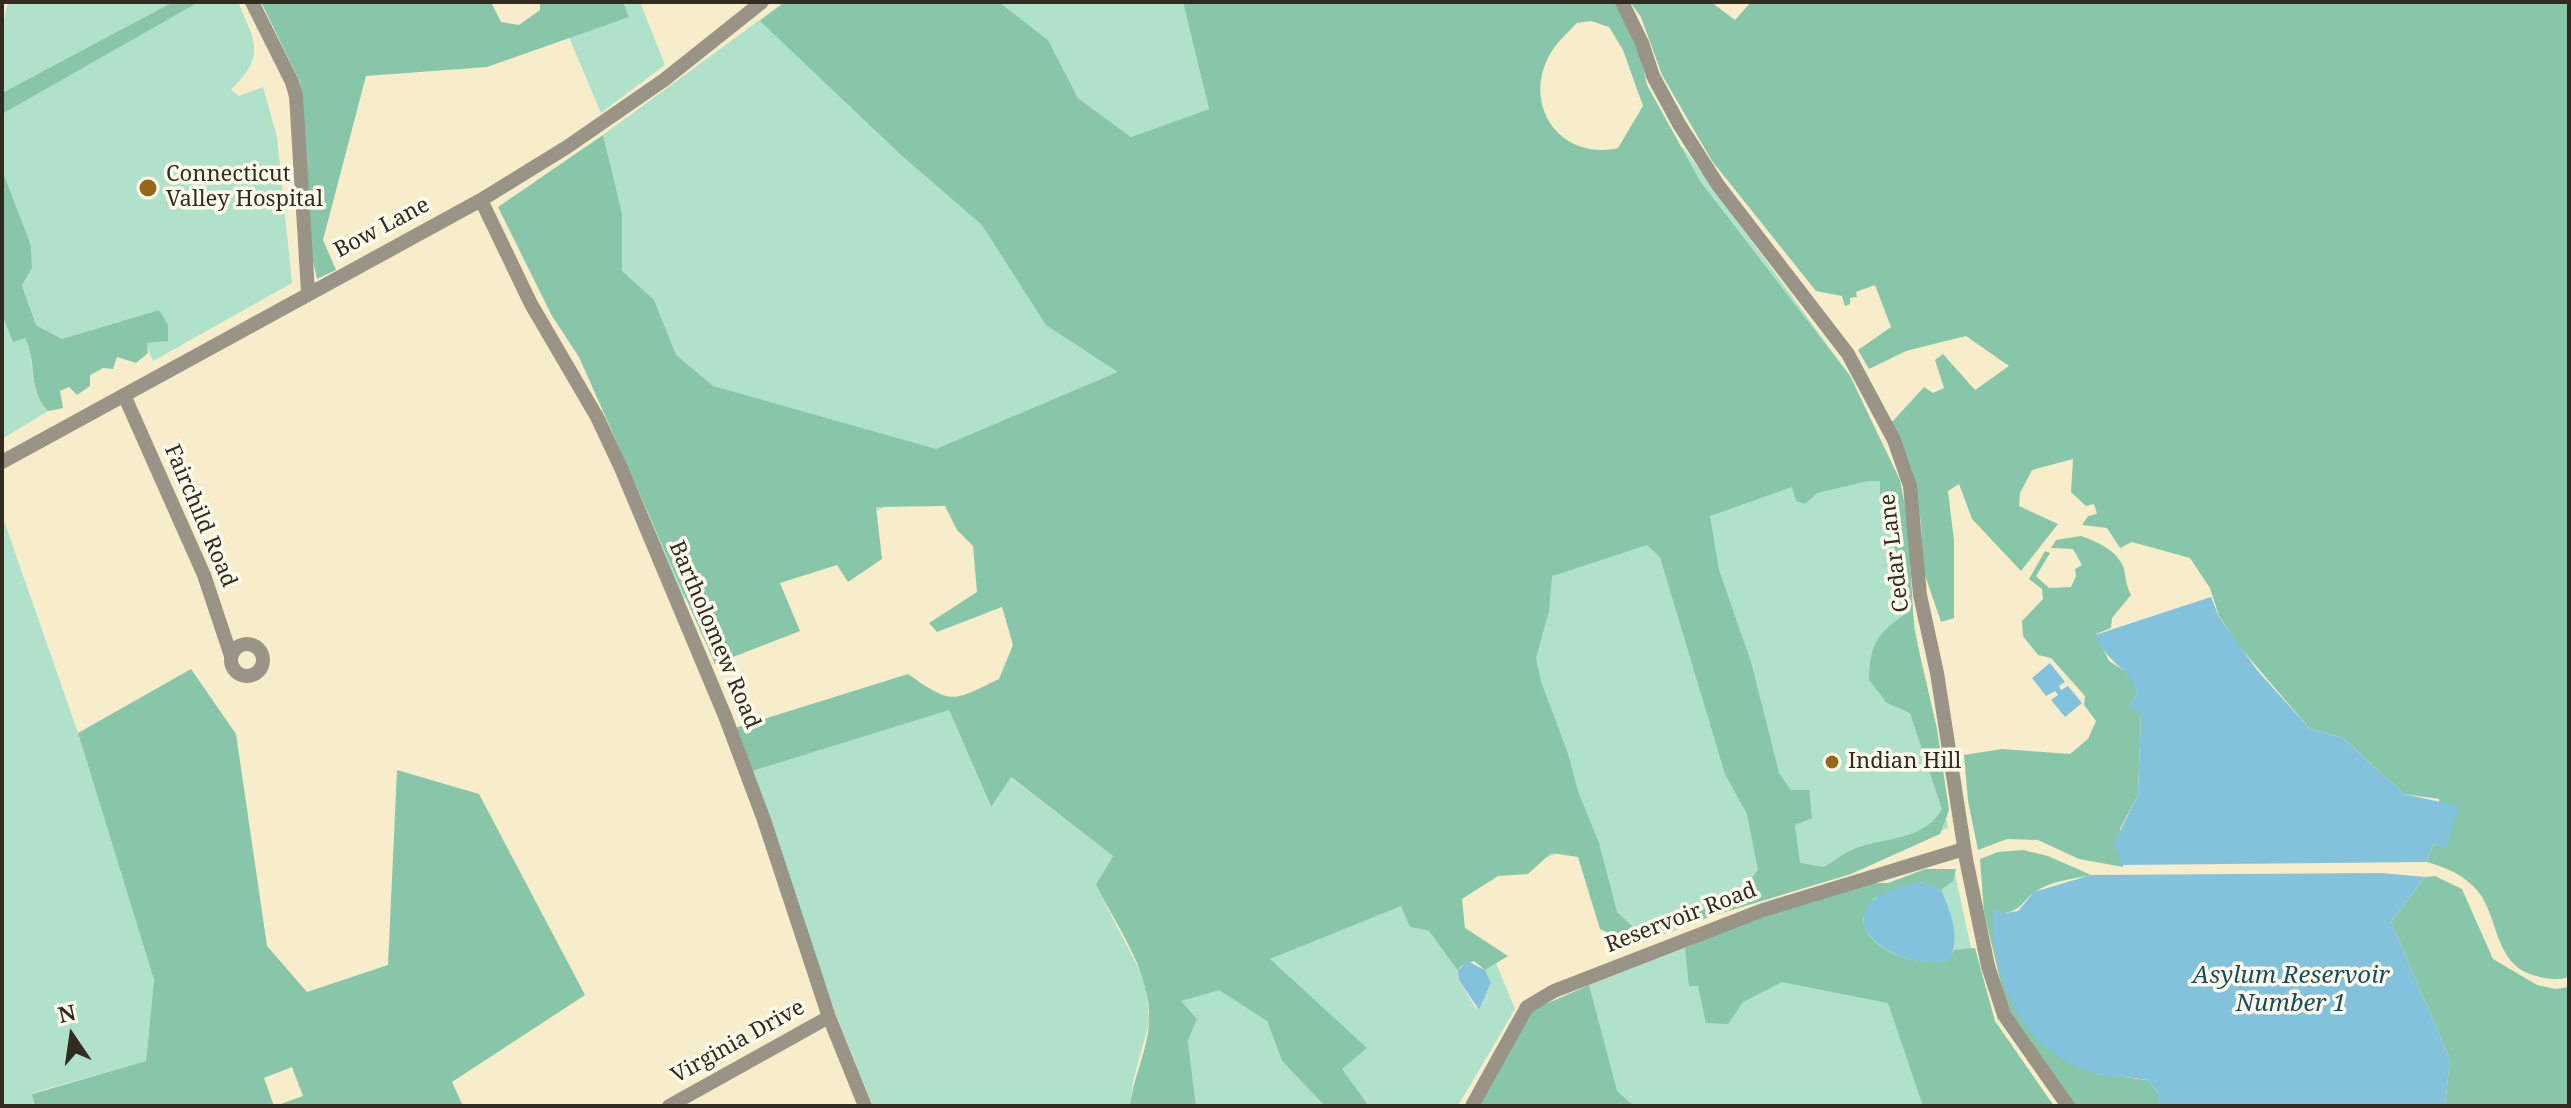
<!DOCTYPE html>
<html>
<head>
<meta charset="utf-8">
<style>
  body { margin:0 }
  #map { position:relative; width:2571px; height:1108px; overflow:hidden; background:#f8edca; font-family:"Noto Serif",serif }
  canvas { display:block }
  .frame { position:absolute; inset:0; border:4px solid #312c1f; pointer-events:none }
  .north { position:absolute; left:32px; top:996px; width:80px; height:80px; -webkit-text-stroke:6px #fffbec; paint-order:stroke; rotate:347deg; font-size:22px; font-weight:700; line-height:32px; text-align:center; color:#312c1f }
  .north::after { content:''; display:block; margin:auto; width:28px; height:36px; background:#312c1f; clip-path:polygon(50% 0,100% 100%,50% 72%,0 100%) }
</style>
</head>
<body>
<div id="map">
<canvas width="2571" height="1108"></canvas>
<div class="frame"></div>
<div class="north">N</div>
</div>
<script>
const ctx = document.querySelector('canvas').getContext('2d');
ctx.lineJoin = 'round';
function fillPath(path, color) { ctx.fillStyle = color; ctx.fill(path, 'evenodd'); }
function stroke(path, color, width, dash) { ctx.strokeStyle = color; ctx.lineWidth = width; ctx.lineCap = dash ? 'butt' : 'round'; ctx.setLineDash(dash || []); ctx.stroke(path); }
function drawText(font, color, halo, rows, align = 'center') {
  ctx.font = font + ' "Noto Serif",serif'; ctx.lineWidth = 7; ctx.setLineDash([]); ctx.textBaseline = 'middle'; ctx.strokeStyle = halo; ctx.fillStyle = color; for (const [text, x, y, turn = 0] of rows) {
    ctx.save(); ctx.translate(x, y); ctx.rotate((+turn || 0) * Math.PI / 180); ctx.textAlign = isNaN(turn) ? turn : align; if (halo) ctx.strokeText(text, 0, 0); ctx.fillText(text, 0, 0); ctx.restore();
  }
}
fillPath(new Path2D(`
  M8 2H173L2 93V28Z
  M199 2H238C256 44 266 55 231 90L239 96 263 87 277 137 292 283 153 361 146 343 167 341 159 310 62 339 36 325 22 284 32 268 31 245 2 170V114Z
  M554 2H640L665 65 601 113Z
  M784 2H919L996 193 1445 253 1683 147 1851 377 1888 461 1948 828 1615 953 1584 845 1402 905 1410 927 1429 931 1458 971 1459 980 1475 1007 1479 1010 1491 984 1485 970 1496 963 1515 1009 1458 1106H1369L1342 1069 1366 1048 1269 959 1146 984 1149 1023 1133 1082 1130 1106H873L838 1020 752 771 937 708 949 710 990 806 1010 777 1113 856 1096 886 1141 973 1140 901 968 469 681 600 626 454 603 135Z
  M999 2H1183L1209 109 1131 137 1078 98 1048 40Z
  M4 312 13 341 25 337C37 365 27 389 48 411L2 439Z
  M2 515 78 733 154 980 146 1061 32 1093 35 1106H2Z
  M1954 869 1989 1031 2046 1106H1480L1590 991 1589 985 1685 948 1686 954 1874 891Z
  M1219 989 1267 1021 1282 1061 1325 1106H1196L1188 1041 1197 1019 1180 1001Z`), '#b0e1ca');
fillPath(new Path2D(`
  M173 2H199L2 114V93Z
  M261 2H491L501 22 519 25 540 10V2H623L629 17 487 67 366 76 323 240 336 270 317 279 312 256 300 82Z
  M785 2H999L1048 40 1078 98 1131 137 1209 109 1183 2H1616L1638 48 1647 85 1700 181 1850 376 1900 480 1908 522 1914 629 1937 729 1949 810 1940 834 1851 874 1649 935 1620 939 1600 929 1578 857 1551 853 1528 874 1498 876 1462 899 1465 928 1508 956 1485 970 1474 961 1461 966 1458 971 1429 931 1410 927 1401 906 1270 959 1367 1048 1342 1069 1369 1106H1325L1282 1061 1267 1021 1219 990 1181 1001 1197 1019 1188 1041 1196 1106H1130C1133 1078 1148 1049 1149 1022 1152 973 1117 927 1096 885L1113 856 1011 777 991 807 949 710 752 771 735 728 908 674C952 705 952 702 999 679L1013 645 1002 607 937 632 929 623 977 592 973 546 957 530 945 506 876 507 882 559 848 582 837 565 780 583 800 631 715 664 579 357 552 316 498 207 603 135 622 214V271L654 300 676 355 713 386 936 449 1118 372 1046 325 982 225 900 154 760 21ZM1591 21 1609 27 1623 50 1643 106 1618 148C1562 161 1522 107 1549 56 1555 44 1567 33 1577 23ZM1868 481H1880V504L1898 530 1895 548 1910 611C1878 632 1870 642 1869 680L1887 703 1910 713 1942 809C1922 843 1883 836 1852 850 1842 854 1833 862 1824 867L1800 863 1795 825 1812 818 1809 790H1791L1779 773 1751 662 1719 570 1710 516 1792 487 1796 501 1805 504 1817 493ZM1647 545 1660 557 1725 774 1747 814 1758 870 1731 903 1634 928 1617 912 1599 843 1579 794 1567 751 1541 682 1536 658 1549 611 1552 576Z
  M1630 2H1711L1735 20 1751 2H2569V977C2555 981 2547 979 2533 975 2493 963 2499 914 2476 889 2461 873 2446 868 2427 862L2433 844 2446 848 2439 799 2404 794 2343 738 2310 729 2239 646 2219 616 2210 588 2190 558 2132 542 2120 548 2107 528 2082 525 2088 516 2097 514 2094 504 2086 506 2071 492 2073 459 2032 470 2020 493 2019 506 2058 524 2021 571 1972 519 1959 484 1948 491 1954 541V618L1941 622 1924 572 1921 523 1912 470 1892 422 1924 387 1933 393 1944 388 1935 360 1943 354 1975 390 2009 366 1966 336 1906 351 1869 369 1858 350 1891 327 1875 285 1856 292 1857 297 1850 298V304L1845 306 1842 296 1816 291 1712 161 1662 75 1641 17Z
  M2 170 31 245 32 268 22 285 36 325 62 339 159 310 168 325V341L147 343 148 353 136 363 117 357 113 369 103 368 90 375V386L77 395 69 387 60 391 63 408 48 411C27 389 38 365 25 338L13 342 2 314Z
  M2081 536C2097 542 2118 550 2124 569 2126 579 2126 585 2131 595L2112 618 2111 628 2096 634 2109 661 2131 675 2138 693 2129 706 2141 714 2138 795 2120 829 2123 867 2079 859 2038 840 2007 839 1978 850 1968 801 1964 755 2002 749 2070 754 2088 739 2096 721 2084 705 2085 696 2051 658 2038 655 2023 636 2022 621 2043 599 2042 589 2029 579 2045 551 2050 553 2036 576 2049 588 2071 587 2076 576 2075 569 2082 565 2073 549 2051 548 2056 540Z
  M191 669 236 734 267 946 307 992 388 965 397 770 479 794 585 995 452 1082 463 1106H275L303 1096 292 1067 264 1078 274 1106H35L32 1094 146 1061 154 980 78 733Z
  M2023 850 2048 856 2091 875C2073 879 2050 881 2035 892 2022 901 2022 910 2005 913L2050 1048 2098 1074 2148 1080 2158 1094V1106H2074L2009 1017 1984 912 1980 859 1998 852Z
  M1925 869H1956L1953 881 1941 890 1922 882 1874 898 1863 919C1866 952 1919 967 1947 961L1954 950 1975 948 1995 1021 2054 1106H1923L1888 1003 1782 982 1743 1002 1728 1024 1706 1023 1698 986H1689L1685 948 1746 922 1872 883H1888Z
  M2435 876 2462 889 2493 959 2537 985 2556 989 2569 987V1106H2445L2450 1059 2391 922 2425 877Z
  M1589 985 1617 1091 1634 1106H1476L1532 1010Z`), '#88c6aa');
fillPath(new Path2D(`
  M2211 597 2219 617 2257 670 2310 729 2343 738 2404 794 2459 806 2446 849 2433 844 2427 862 2120 865V854L2113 845 2138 795 2141 715 2129 706 2138 693C2128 667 2106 662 2095 635Z
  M2050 663 2065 682 2059 686 2061 690 2068 686 2082 703 2065 717 2051 700 2058 695 2055 691 2046 696 2032 678Z
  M2382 873 2425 877 2391 922 2450 1059 2445 1106H2158V1094L2148 1080C2132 1077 2113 1078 2098 1074 2024 1056 1989 978 1993 909L2005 913 2018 911 2034 892 2091 875Z
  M1922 882 1941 890C1950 909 1963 943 1947 961 1920 967 1876 953 1864 926 1861 894 1897 887 1922 882Z
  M1467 961 1485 970 1491 983 1479 1010 1459 980 1458 971Z`), '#82c2dc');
stroke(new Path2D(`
  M252 2 292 82 296 96 308 292
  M1622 2 1642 43 1653 76 1679 124 1718 185 1848 354 1894 440 1910 486 1920 595 1937 673 1966 859 1988 966 2004 1015 2068 1106
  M481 200 531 304 597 417 621 468 725 716 764 820 829 1017 865 1106
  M124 395 204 575 231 656
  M2 462 481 200 567 147 664 80 762 2
  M231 660a16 16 0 1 1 32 0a16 16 0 1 1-32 0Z
  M669 1106 829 1017
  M1472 1106 1527 1007 1554 991 1763 910 1964 849`), '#999486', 14);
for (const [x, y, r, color] of [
  [148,188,10,"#976718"],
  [1832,762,8,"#976718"]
]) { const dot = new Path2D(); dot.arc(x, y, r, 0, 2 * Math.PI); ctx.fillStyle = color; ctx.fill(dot); stroke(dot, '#fffbec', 3); }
drawText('22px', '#312c1f', '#fffbec', [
  ["Connecticut",166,175],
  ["Valley Hospital",166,200],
  ["Indian Hill",1848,762]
], 'left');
drawText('22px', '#312c1f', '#fffbec', [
  ["Bow Lane",382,228,-28],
  ["Fairchild Road",200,516,67],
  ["Cedar Lane",1895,553,-97],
  ["Bartholomew Road",714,635,67],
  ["Reservoir Road",1681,918,-21],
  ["Virginia Drive",738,1042,-29]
]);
drawText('italic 24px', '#194e61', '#fffbec', [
  ["Asylum Reservoir",2291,976],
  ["Number 1",2291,1004]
]);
</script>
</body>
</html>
